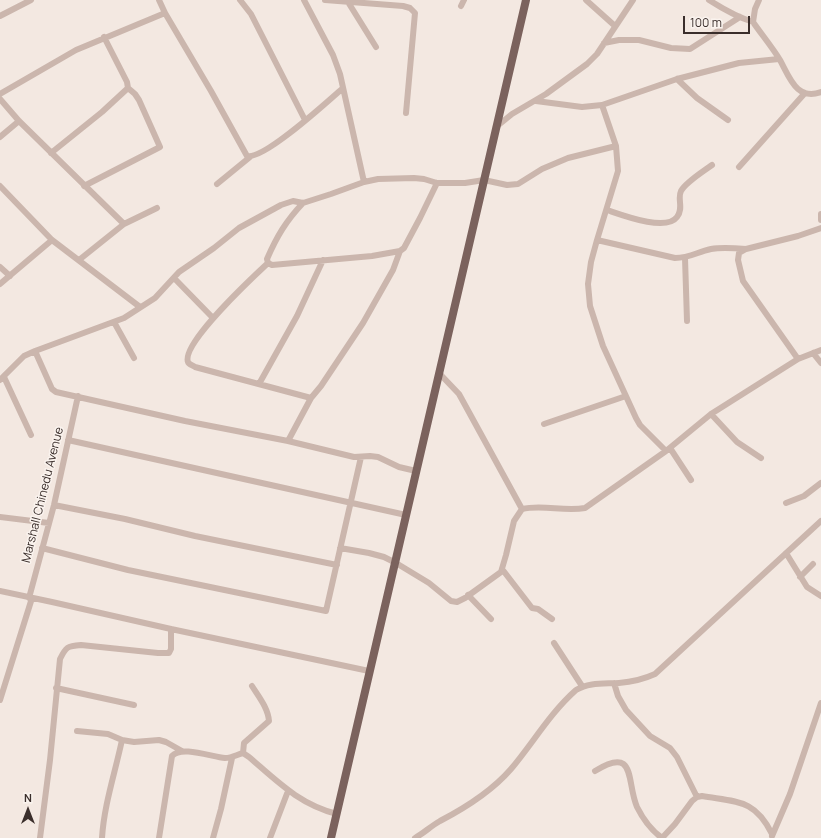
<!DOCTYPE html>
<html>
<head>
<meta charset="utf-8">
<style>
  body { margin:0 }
  #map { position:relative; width:821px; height:838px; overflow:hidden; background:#f3e8e1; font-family:Manrope,sans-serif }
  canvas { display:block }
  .north { position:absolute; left:8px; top:790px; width:40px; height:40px; -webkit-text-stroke:3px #faf3ee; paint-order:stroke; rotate:0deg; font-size:11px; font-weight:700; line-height:16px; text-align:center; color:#3a2e2b }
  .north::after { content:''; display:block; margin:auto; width:14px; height:18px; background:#3a2e2b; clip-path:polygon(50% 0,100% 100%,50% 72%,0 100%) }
  .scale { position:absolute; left:683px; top:16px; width:67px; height:18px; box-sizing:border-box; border:2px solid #3a2e2b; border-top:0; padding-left:5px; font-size:12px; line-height:14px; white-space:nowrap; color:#3a2e2b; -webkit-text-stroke:3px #faf3ee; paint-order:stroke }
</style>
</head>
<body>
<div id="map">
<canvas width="821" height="838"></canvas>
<div class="north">N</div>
<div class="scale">100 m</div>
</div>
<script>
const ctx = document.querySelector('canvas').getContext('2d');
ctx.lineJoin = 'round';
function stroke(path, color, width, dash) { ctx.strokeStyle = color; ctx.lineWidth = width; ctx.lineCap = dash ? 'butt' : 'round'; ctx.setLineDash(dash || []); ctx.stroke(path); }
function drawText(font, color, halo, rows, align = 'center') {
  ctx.font = font + ' Manrope,sans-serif'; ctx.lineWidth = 3; ctx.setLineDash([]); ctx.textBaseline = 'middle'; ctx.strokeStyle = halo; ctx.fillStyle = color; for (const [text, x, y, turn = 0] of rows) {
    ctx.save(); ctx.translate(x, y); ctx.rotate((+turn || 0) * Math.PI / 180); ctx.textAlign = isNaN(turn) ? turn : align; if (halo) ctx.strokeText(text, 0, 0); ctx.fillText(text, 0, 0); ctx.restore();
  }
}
stroke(new Path2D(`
  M159 0 165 13 211 91 247 156C264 160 328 101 343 88
  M240 0 251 14 305 120
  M304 0 333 55 340 74 364 182 378 179 414 178 424 179 437 183H465L484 180 507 185 518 184 542 169 568 158 616 146
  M325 0 403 6 410 8 415 13 406 113
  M586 0 615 26
  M709 0C723 9 737 17 753 22
  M759 0 755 9 753 22C762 35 772 47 780 60 785 69 790 82 798 89 805 95 813 95 821 92
  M348 2 376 47
  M461 6 464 0
  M0 16 31 0
  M604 43 619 40H639L671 48 690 49 740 17
  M677 79 697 98 728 120
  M0 94 76 50 165 13
  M0 99 19 121 124 224 157 208
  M536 101 582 107 602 105 677 79 739 63 779 59
  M602 105 616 146 618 171 597 240 591 262 588 284 590 306 603 346 636 418 640 425 666 451
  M496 127 512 114 546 94 587 64 597 54 633 0
  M0 137 19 121
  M51 153 102 112 128 88 127 82 104 37
  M739 167 805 93
  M217 184 250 157
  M0 186 52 240 140 307
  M84 186 160 147 139 100 135 94 128 88
  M303 203C286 221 277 236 267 259L268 263 272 265 372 256 400 251 404 248 420 218 437 183
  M607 210C622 215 666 232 677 217 684 208 677 199 681 191 686 182 704 171 712 165
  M821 214V220
  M597 240 675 258C690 258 697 252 711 249 722 247 734 248 746 249
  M685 258 687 321
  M79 260 124 224
  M268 263C254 276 181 344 188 362 189 365 193 365 195 367L311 398
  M0 267 10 276
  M174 278 213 318
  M0 284 52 240
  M114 322 134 358
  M35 351 52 389 56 392 185 421 288 441 354 457 370 456 378 457 399 467 416 471
  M813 353 821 363
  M798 359 743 281 738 260 739 253 746 249 798 236 821 228
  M439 373 459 394 522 509
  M4 377 31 435
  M0 380 24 356 35 351 124 318 155 298 179 272 214 248 239 228 281 205 293 201 303 203 331 194 364 182
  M259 384 297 316 323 260
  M711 414 737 442 761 458
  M544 424 626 396
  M68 440 406 515
  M288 441 311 398 321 386 363 323 393 270 400 251
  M670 448 691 480
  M786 503 804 496 821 483
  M54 505 125 519 195 536 337 565
  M0 517 49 523
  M42 548 128 570 326 611 361 457
  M340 548 369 553 384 557 396 563 429 583 451 601 457 602 465 598 501 572 506 555 514 521 522 509C543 504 564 512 585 508L666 451 711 414 798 359 821 350
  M786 553 807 587 821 596
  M502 569 532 608 538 609 552 619
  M800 577 813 564
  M0 591 52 602 171 629
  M468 595 491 619
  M29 598 54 505 78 396
  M554 643 582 686
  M614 683 618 696 626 710 650 736 670 748 677 757 697 797
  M56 688 134 705
  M0 700 32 598
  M77 731 108 734 122 740 134 742 159 740 166 742 182 751
  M243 753 244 743 269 721C268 708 259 697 252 686
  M595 771C637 745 626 782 637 807 643 819 651 830 662 838
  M772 836 790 794 821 703
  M40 838 50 760 60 659C66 647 67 646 81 645L158 653H169L171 649V629L369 671
  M102 838C104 805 115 773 122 740
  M159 838 172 756C181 745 212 757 225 758 232 758 236 755 243 753L249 757C278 782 299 804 337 814
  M213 838 221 809 232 758
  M270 838 288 791
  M415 838C424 833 431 826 440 821 465 808 492 791 511 769 533 743 550 713 576 690 589 682 605 684 619 683 631 682 644 679 655 674L821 521
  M662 838 675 824 692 801 697 797 702 796C737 802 755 799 772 834`), '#cbb6ad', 6);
stroke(new Path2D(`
  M331 838 526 0`), '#7b625d', 8);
drawText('12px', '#3a2e2b', '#faf3ee', [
  ["Marshall Chinedu Avenue",43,495,-76]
]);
</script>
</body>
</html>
